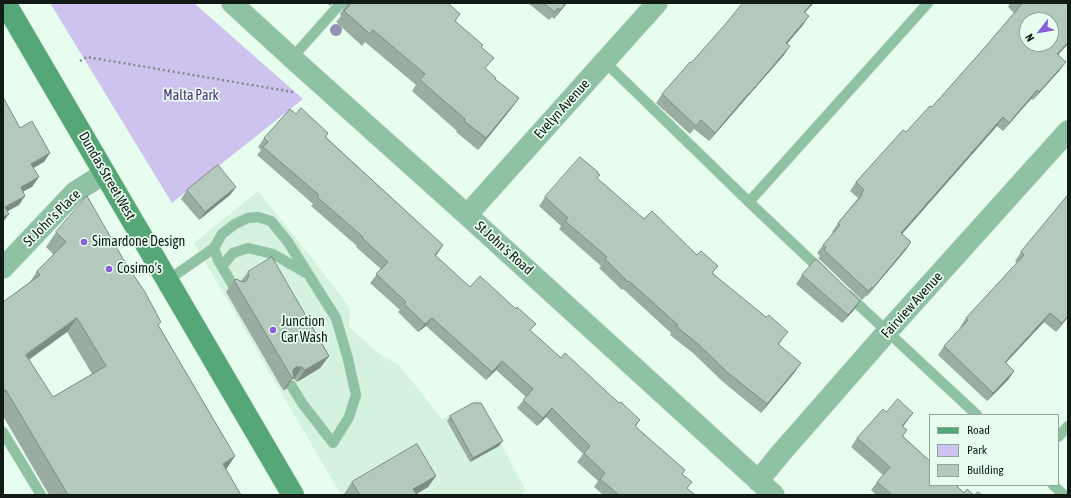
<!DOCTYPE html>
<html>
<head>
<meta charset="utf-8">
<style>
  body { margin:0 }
  #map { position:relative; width:1071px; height:498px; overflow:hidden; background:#e7feef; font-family:"Asap Condensed",sans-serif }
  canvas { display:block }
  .frame { position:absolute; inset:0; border:4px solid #121a15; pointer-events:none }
  .legend { position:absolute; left:929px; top:414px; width:130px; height:72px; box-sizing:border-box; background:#e7feef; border:1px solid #92a398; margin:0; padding:5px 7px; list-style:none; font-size:12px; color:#121a15 }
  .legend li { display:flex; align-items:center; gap:8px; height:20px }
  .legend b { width:20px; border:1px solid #92a398 }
  .north { position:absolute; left:1019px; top:12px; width:40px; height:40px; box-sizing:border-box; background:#e7feef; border:1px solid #92a398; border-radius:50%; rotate:239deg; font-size:11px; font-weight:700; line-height:16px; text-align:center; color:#121a15 }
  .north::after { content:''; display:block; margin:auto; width:14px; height:18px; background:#885fd9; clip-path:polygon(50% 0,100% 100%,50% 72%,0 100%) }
</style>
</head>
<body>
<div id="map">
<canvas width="1071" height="498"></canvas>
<div class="frame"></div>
<ul class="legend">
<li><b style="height:5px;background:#55a778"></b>Road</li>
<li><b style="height:11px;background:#cec3ef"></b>Park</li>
<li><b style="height:11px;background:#b3c9bb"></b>Building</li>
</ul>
<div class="north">N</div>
</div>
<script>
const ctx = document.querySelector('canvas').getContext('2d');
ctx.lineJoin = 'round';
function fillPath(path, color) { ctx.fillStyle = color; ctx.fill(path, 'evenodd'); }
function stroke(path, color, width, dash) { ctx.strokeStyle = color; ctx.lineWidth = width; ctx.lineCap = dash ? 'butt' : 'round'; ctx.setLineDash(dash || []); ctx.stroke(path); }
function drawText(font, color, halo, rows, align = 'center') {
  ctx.font = font + ' "Asap Condensed",sans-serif'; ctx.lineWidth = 3.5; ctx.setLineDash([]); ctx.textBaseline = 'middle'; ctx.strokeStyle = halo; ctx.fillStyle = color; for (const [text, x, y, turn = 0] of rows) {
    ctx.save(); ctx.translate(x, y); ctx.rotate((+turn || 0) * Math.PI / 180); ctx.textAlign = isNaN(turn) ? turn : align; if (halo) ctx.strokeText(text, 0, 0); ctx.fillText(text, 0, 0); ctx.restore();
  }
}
fillPath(new Path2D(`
  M258 191 311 257 350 308 349 327 378 353 398 364 442 419 478 400 526 491 519 495H341L194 243Z`), '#d4f2de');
fillPath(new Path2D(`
  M50 3H194L303 99 172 203Z`), '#cec3ef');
const lane = new Path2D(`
  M292 58 341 3
  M604 61 749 202
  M222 266 233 253 248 248 273 254 306 273
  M822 271 749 202 928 3
  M168 280 214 248
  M234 287 218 260 214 248 222 234 235 224 248 218 258 217 271 221 288 242 336 318 348 359 356 395 349 417 333 443 302 403 291 385
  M848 295 977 415
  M3 432 41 495
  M1058 437 1068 426
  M1053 485 1064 495`);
const street = new Path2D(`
  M232 3 292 58 467 215 774 495
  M467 215 657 3
  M3 268 75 192 105 173
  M758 481 781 453 887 332 1068 131`);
const secondary = new Path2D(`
  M5 3 293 495`);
stroke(lane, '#c5dacc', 11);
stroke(street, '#c5dacc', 22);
stroke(secondary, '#c5dacc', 23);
stroke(new Path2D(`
  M80 61 87 57 293 92`), '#7f8e84', 2.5, [2, 3]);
stroke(lane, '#8ec2a2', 10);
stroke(street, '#8ec2a2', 21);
stroke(secondary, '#55a778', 22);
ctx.fillStyle = '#948fb4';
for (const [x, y] of [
  [336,30]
]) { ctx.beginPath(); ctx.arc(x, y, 6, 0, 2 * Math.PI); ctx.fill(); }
fillPath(new Path2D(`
  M327 3H333L330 6Z
  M347 3H448L455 21 481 47 486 69 495 79 519 98 511 109 478 150 456 132 457 131 412 91 416 85 365 42 362 46 336 22 341 16 340 14Z
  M528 3H568V4L567 3 554 19 552 17 549 20Z
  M1010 3H1068L1058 55 1060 70 1033 100 1031 99 1003 131 997 126 902 234 911 242 905 251 867 296H866L862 300 818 258 820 256 817 253 823 245 833 233 832 232 838 223 858 198 850 191 856 182 932 107 986 46 1014 13 1008 7Z
  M805 13 803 25 787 44 784 55 743 102 709 141 694 129 690 134 656 103 662 94 719 33 723 27Z
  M296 114 328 133 326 137 443 245 436 256 470 287 531 331 561 358 640 420 636 426 637 428 685 470 682 474 687 489 695 495H603L594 487 598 481 577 462 583 454 546 417 537 426 517 408 526 397 496 370 486 380 426 326 418 332 398 312 400 310 370 283 381 269 356 247 357 246 311 206 313 204 257 155 261 150 258 147 264 138Z
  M597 173 600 175 597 178 644 219 713 273 782 340 779 344 795 372 761 413 722 381 693 353 670 335 671 333 623 289 622 290 599 268 601 266 559 229 561 226 539 206 545 197Z
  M236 187 230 195 199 220 181 199 187 190Z
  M1068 195V317L1056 332 1044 322 1006 363 1014 371 1008 380 987 401 938 355 944 346 961 328 960 327 966 318 1017 263 1015 261 1021 252Z
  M56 232 159 326 235 456 226 469 241 495H49L3 416V302L30 282 37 271 54 255 46 247ZM67 332 92 374 53 397 29 360Z
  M248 272 329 356 320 368 297 382 294 379H292L286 389 283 390 226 292 234 280 241 281Z
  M802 275 854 310 842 323 796 284Z
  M886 412 913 413 903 427 907 430 903 436 964 493 974 495H876L871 490 877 482 883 475 851 447 857 438Z
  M450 416 499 446 470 462 447 421Z
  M436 476 428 487 416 494 417 495H345L344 494 352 482Z`), '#9aada1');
fillPath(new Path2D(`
  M566 3H567L554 19 560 10Z
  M812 3H814L798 20 804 12Z
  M809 16 803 25 780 52 786 43Z
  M1068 42V44L1051 63 1057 54Z
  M790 46 784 55 743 102 750 93Z
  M1066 62 1060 70 1033 100 1039 92Z
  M1037 90 1031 99 1003 131 1009 123Z
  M749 93 743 102 709 141 715 133Z
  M519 98 511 109 478 150 486 138Z
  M1003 117 997 126 895 242 901 233Z
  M50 153 44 162 25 173 31 164Z
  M39 177 32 187 15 196 21 187Z
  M236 187 230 195 199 220 205 212Z
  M25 196 19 205 3 214 5 207Z
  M9 214 3 222V217Z
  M911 242 905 251 867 296 873 288Z
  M443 245 437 254 429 263 435 255Z
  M860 301 854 310 842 323 848 315Z
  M1050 313 1044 322 998 371 1005 362Z
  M1068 316V317L1056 332 1062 323Z
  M77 318 67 332 15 369 26 355Z
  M432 318 426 326 418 332 425 324Z
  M329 356 320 368 297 382 305 370Z
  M502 361 496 370 486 380 492 372Z
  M801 363 795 372 761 413 767 404Z
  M296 367H302L294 379H292L286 389 283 390 292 378 293 370Z
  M1014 371 1008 380 987 401 993 393Z
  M5 390H6L3 394V391Z
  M552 408 546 417 537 426 543 418Z
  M913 413 907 421 896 435 902 426Z
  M503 441 499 446 470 462 473 458Z
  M235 456 225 471 223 464Z
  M436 476 428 487 415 495 413 489Z`), '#7d8d83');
const building = new Path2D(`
  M348 3H448L460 14 455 21 483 45 481 47 494 58 485 68 496 78 495 79 519 98 486 138 464 121 465 119 420 80 425 74 373 30 370 34 344 11 350 5Z
  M544 3H566L560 10 558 8 555 12Z
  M743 3H812L804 12 809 16 786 43 790 46 750 93H749L715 133 701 120 696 126 662 94 690 62 691 63 723 27Z
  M1019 3H1068V42L1057 54 1066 62 1039 92 1037 90 1009 123 1003 117 901 233 911 242 873 288 872 287 868 291 824 250 826 247 823 245 840 225 838 223 862 195 861 194 864 190 856 182 903 130 906 132 930 106 932 107 986 46 1021 5ZM1027 20H1051V44H1027Z
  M3 97 20 128 32 121 50 153 31 164 39 177 21 187 25 196 5 207 9 214 3 217Z
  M301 108 328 133 325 137 443 245 435 255 470 287 480 276 516 309 517 307 536 324 530 330 561 358 565 353 619 403 621 402 640 420 635 425 637 428 685 470 682 474 692 482 687 488 695 495H619L600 479 605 473 584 453 590 446 552 408 543 418 523 400 533 389 502 361 492 372 432 318 425 324 404 304 406 302 376 274 388 262 362 238 363 237 317 197 319 195 263 147 268 142 264 138 290 109 296 114Z
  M580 157 598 172 597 173 600 175 597 178 644 219 652 211 697 255 701 251 718 266 712 273 766 317 769 315 788 332 778 344 801 363 767 404 728 373 699 345 676 326 678 325 629 281 628 282 605 259 607 257 565 221 568 218 545 197Z
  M218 165 236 187 205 212 187 190Z
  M1068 195V316L1062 323 1050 313 1005 362 1014 371 993 393 944 346 968 320 966 318 1024 255 1021 252Z
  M87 196 126 264 145 292 161 322 158 325 235 456 223 464 241 495H68L6 390H5L3 391V305L4 304 3 302 40 275 37 271 66 242 56 232ZM77 318 106 366 53 397 26 355Z
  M272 257 329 356 305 370 302 367H296L293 370V374L294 377 292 378 234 280 237 279 242 282 246 281 249 276 248 272Z
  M816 259 860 301 848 315 802 275Z
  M898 399 913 413 902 426 907 430 902 436 930 461V485H956L964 493 967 489 974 495H892L877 482 890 467 857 438 883 409 886 412Z
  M473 403H481L503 441 473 458 450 416Z
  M417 444 436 476 413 489 417 495H360L352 482Z
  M978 492 982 495H975Z`);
fillPath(building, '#b3c9bb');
stroke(building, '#7d8d83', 1);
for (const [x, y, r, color] of [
  [84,242,4,"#885fd9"],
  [109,269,4,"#885fd9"],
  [273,330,4,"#885fd9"]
]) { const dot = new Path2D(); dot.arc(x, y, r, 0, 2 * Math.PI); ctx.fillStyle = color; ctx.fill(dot); stroke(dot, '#e7feef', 1.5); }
drawText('14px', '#503484', '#e7feef', [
  ["Malta Park",191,96]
]);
drawText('14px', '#121a15', '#e7feef', [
  ["Evelyn Avenue",562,109,-48],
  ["Dundas Street West",107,176,60],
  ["St John's Place",52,218,-45],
  ["St John's Road",504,248,42],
  ["Fairview Avenue",912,305,-48]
]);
drawText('14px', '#121a15', '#e7feef', [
  ["Simardone Design",92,242],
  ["Cosimo’s",117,269],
  ["Junction",281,322],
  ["Car Wash",281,338]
], 'left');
</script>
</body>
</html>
